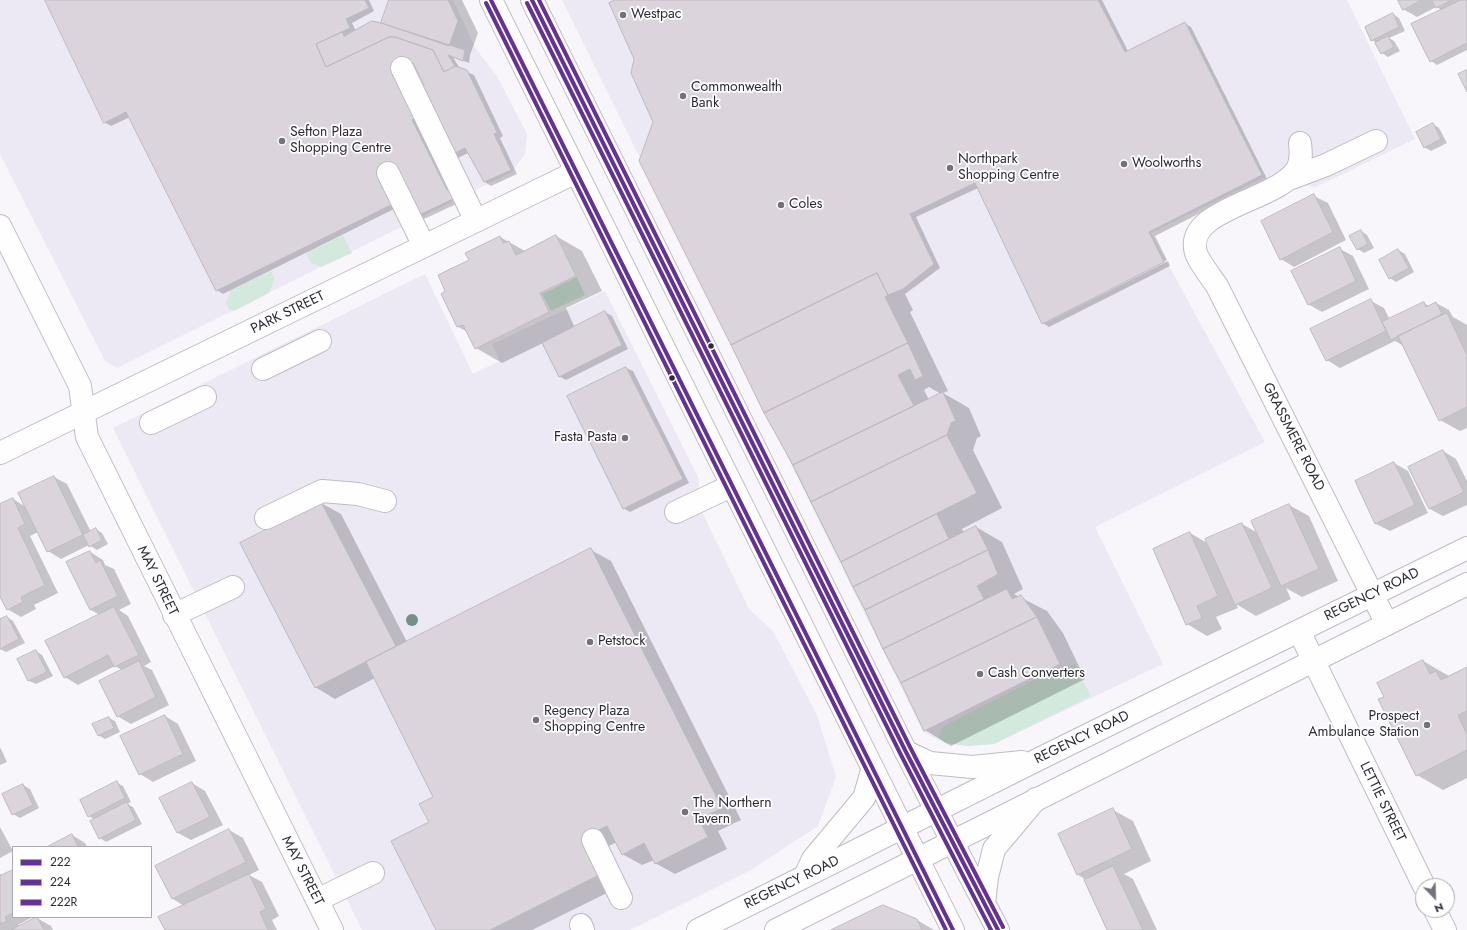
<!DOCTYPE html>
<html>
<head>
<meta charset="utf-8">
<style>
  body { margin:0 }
  #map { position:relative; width:1467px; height:930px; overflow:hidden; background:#f8f6fb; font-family:Jost,sans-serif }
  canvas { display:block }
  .legend { position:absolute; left:12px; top:846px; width:140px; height:72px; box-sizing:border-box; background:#fff; border:1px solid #aba9af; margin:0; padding:5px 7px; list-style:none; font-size:12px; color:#2d2936 }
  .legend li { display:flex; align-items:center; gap:8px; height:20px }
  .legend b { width:20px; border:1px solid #aba9af }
  .north { position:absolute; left:1415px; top:878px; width:40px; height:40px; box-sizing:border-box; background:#fff; border:1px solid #aba9af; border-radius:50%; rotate:157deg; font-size:11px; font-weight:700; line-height:16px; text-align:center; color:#2d2936 }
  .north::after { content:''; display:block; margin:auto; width:14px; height:18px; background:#74717b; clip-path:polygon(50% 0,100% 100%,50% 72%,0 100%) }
</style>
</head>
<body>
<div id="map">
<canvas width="1467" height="930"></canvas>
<ul class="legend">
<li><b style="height:5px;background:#633293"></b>222</li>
<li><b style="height:5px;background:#633293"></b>224</li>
<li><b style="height:5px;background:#633293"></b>222R</li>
</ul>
<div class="north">N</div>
</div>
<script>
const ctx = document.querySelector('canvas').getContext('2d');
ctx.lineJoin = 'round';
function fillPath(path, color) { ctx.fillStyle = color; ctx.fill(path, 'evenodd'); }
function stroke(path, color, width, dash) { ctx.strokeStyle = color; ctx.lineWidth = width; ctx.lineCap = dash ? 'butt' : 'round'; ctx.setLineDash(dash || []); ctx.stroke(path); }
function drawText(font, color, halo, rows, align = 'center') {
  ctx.font = font + ' Jost,sans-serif'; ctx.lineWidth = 3.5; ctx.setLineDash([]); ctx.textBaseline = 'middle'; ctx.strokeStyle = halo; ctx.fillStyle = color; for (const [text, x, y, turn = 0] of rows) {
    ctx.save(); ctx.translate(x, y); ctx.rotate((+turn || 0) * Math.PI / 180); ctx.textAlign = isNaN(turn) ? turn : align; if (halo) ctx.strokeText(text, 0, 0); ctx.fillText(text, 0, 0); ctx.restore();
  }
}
fillPath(new Path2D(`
  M0 0H453L476 49 497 76 527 134 525 154 512 172 117 368 105 361 0 154Z
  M562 0H1347L1415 139 1316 187 1263 178 1151 233 1265 442 1095 527 1163 664 994 744 968 746 945 743 923 732Z
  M425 274 473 374 500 361 492 344 605 291 699 479 698 504 749 609 773 631 817 715 836 777 818 826 751 870 630 930H362L113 428Z`), '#ece8f4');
fillPath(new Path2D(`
  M343 235 352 253 321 267 310 262 306 253Z
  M271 271 275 278 269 293 234 311 229 309 226 303 231 290Z
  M577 277 585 295 551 311 542 294Z
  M1074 664 1091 696 994 744 968 746 945 743 938 737 944 726 1055 669 1059 672Z`), '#d4e9dd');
fillPath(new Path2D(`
  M46 0H369L374 11 352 23 356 31 382 24 390 0H462L478 33 470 55 469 63 453 57 460 69 474 75 503 136 500 138 517 174 491 186 485 182 468 153 458 158 452 154 425 85 415 65 409 63 463 201 424 219 400 206 223 294 217 290 130 117 111 126 104 122Z
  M618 0H1102L1128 51 1184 23 1191 27 1267 179 1155 236 1167 260 1045 321V323L1168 261 1170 266 1049 327 1043 323 978 188 916 217 940 268 905 294 913 310 910 312 948 391 943 393 969 408 981 436 977 438 973 450 1002 508 962 529 964 533 976 527 1002 542 1023 589 1014 594 1047 611 1063 633 1085 679 951 746 925 730 640 161 654 122ZM929 387 941 394 929 400 924 390Z
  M1399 0H1467V50L1437 65 1431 61 1442 10 1436 7 1417 17 1403 9Z
  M1393 14 1399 18 1405 31 1389 38 1394 41 1400 51 1388 57 1382 53 1377 43 1372 40Z
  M1433 124 1439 128 1447 143 1431 151 1424 147Z
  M1314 196 1328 203 1346 240 1294 267 1281 259Z
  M1361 231 1367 235 1374 248 1364 253 1358 249Z
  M556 236 582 251 602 291 566 308 575 328 605 312 612 316 628 349 566 380 559 376 543 343 502 363 476 348 468 332 458 327 442 294 447 292 470 261 500 237 525 251Z
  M1340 249 1353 256 1369 289 1322 312 1308 304Z
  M1398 250 1405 254 1414 272 1396 282 1390 278Z
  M1371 301 1384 308 1390 320 1424 303 1429 306 1436 303 1449 310 1453 317 1467 325V428L1460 431 1440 420 1404 346 1395 341 1340 368 1327 360Z
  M626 368 633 371 689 483 630 512 623 508 568 397Z
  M1443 451 1456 459 1467 481V505L1443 516 1430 509Z
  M1394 463 1408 471 1428 513 1390 531 1376 524 1356 482Z
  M54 477 67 484 91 532 96 529 102 533 108 544 97 550 89 545 61 559 48 551 38 532 30 536 58 593 34 605 36 609 21 617 7 609 0 594V505L13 499 26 507Z
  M321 503 341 514 407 642 591 550 611 561 741 820 718 831 727 849 675 874 655 863 654 860 642 865 622 854 617 842 600 850 619 887 532 930H437L430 823 435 797 375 678 335 699 315 687Z
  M1289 505 1309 516 1338 581 1302 597 1286 588 1291 599 1256 616 1236 604 1238 608 1216 617 1222 629 1207 636 1187 624 1190 533 1209 544 1242 524 1258 533Z
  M90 552 103 560 105 565 114 569 131 604 119 610 128 616 151 662 144 666 152 670 169 705 131 724 117 716 122 670 115 666 78 685 65 677 100 615 91 610 68 563Z
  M7 617 13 621 25 643 6 652 0 649V620Z
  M36 651 42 655 53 676 36 684 29 681 19 660Z
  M1423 661 1449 676 1467 668V778L1443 790 1417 775 1385 697Z
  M165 716 178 724 196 761 153 782 140 774Z
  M109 718 115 721 120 732 105 739 98 735Z
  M0 747 7 762 0 765Z
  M117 783 123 786 131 802 127 804 133 807 142 824 106 842 100 838 95 820 89 816Z
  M192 783 205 791 223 825 191 840 178 833 160 799Z
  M23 785 30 789 39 808 20 818 13 814Z
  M1113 810 1133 821 1151 861 1124 874 1133 879 1157 930H1108L1086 880 1077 874Z
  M0 827 13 851 0 858Z
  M229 830 243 838 259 870 249 875 262 882 279 916 272 920 277 930H166L184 906 173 899 157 867Z
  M72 835 85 843 87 847H49Z
  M13 871V917H33L18 925 19 927 37 918 51 926 53 930H0V874L3 876Z
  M917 920 934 930H833Z`), '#0003');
const building = new Path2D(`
  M45 0H365L369 8 346 19 350 28 316 44 326 67 389 37H395L433 50 444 72 455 66 467 70 497 132 494 134 511 170 484 182 465 148 451 155 421 92 424 85 413 63 402 60 418 116 412 120 447 190 453 188 457 197 417 216 395 203 216 291 126 112 104 123Z
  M389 0H448L458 21 449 46 381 23Z
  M615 0H1098L1125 52 1185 22 1262 175 1149 232 1164 262 1042 324 975 183 910 214 934 264 903 289 888 295 877 273 731 345 639 161 653 122 631 73 634 59 609 3Z
  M1398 0H1422L1403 10Z
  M1432 0H1452L1436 8Z
  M1461 0H1467V43L1430 62 1411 24Z
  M1393 13 1399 27 1371 41 1365 27Z
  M372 21 381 23 465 50 463 61 448 55 455 66 444 72 433 50 395 37H389L326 67 316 44 342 32 344 36Z
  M1388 36 1394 47 1381 54 1375 43Z
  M1467 70V92L1458 74Z
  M1433 123 1441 139 1424 148 1416 132Z
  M1314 194 1333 232 1280 260 1261 221Z
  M1361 230 1368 244 1357 250 1349 236Z
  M556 235 576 276 540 293 549 312 475 349 463 325 457 327 441 294 445 291 438 275 469 260 465 253 500 236 503 243 509 241 516 255Z
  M1340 247 1356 281 1308 305 1291 271Z
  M1398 249 1409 268 1389 279 1379 260Z
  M877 273 888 295 885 297 908 343 764 413 731 345Z
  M1371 299 1386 331 1326 361 1310 329Z
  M1424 302 1426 307 1436 302 1442 314 1391 340 1382 322Z
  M605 311 622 345 559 377 542 343Z
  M1447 313 1467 355V407L1439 421 1398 336Z
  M908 343 923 376 915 380 910 369 898 375 914 406 793 465 764 413Z
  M626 367 683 479 623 509 567 396Z
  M943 392 956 421 951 423 947 435 811 502 793 465Z
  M947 435 977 493 841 562 811 502Z
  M1443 450 1464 492 1429 509 1408 467Z
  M1394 462 1415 505 1375 524 1355 481Z
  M54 476 83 535 47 552 18 493Z
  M13 498 25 524 18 528 45 585 21 597 23 602 7 610 0 597V504Z
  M321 502 396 646 315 688 240 543Z
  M1289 504 1319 569 1281 586 1251 521Z
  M937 514 949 539 853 587 841 562Z
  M1242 523 1272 588 1235 605 1205 539Z
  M976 526 988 550 865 610 853 587Z
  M96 528 102 540 89 547 83 535Z
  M1190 532 1218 596 1197 606 1202 618 1186 625 1153 549Z
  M591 548 722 808 699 819 708 837 655 864 644 843 622 855 607 826 581 839 599 875 490 930H436L391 841 429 822 419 804 433 797 366 662Z
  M988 550 998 574 977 586 984 599 883 649 865 610Z
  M90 551 96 563 100 560 118 596 90 610 66 562Z
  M1007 589 1012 599 1021 595 1037 617 901 683 883 649Z
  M114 607 139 655 114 667 108 655 64 678 45 641Z
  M7 616 19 639 0 649V619Z
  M1037 617 1060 664 924 731 901 683Z
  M36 650 47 672 28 681 17 659Z
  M1423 660 1430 674 1436 671 1441 680 1467 667V711L1458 715 1467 735V750L1416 776 1378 699 1384 697 1377 683Z
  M139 661 156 697 117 717 99 681Z
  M165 715 183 754 139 775 120 736Z
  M109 717 114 728 98 736 92 724Z
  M117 781 125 798 88 817 80 800Z
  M192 782 210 817 177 833 159 798Z
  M23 784 33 805 12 815 2 794Z
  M127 802 136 820 99 839 90 821Z
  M1113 808 1132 849 1077 875 1058 834Z
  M229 829 246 862 172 899 155 866Z
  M72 834 78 847H47Z
  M1113 866 1143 930H1107L1084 880Z
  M13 870V913L5 917 7 921 0 924V876Z
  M249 874 266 909 260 912 268 930H165L158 917Z
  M883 905 917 919 922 930H831Z
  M37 917 44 930H11Z`);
fillPath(building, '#dcd4dd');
stroke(building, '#bfbac1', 1);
const minor = new Path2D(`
  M402 68 476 221
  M1300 143C1301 152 1302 161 1297 169 1279 201 1183 208 1196 253 1199 262 1211 277 1217 286L1387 624
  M388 173 424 246
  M1289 179 1326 165 1376 141
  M0 226 80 386 87 437 332 930
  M263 369 320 341
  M151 423 205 397
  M0 453 576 172
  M676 512 731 486
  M266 518 322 491 358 494 385 501
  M174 615 233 587
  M1299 631 1424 886
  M593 840 621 898
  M317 900 373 873
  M1435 910 1445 930
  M581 925 583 930`);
const major = new Path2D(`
  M906 752 930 763 972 767 1022 762
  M698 930 1037 760 1467 548
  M776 930 1467 584`);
const highway = new Path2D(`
  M491 0 953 930
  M532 0 906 752 998 930
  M805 876 813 859 864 798 872 771
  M984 903 987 877 994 849 1036 799`);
stroke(minor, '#bfbcc5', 24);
stroke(major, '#bfbcc5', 24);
stroke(highway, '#bfbcc5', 24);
stroke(minor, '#fefefe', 22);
stroke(major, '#fefefe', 22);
stroke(highway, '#fefefe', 22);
stroke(new Path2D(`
  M491 0 953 930
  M532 0 906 752 998 930`), '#633293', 4);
stroke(new Path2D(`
  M486 3 946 930
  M527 3 901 755 991 930`), '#633293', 4);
stroke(new Path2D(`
  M539 0 911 749 1003 927`), '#633293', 4);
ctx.fillStyle = '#759085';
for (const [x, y] of [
  [412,620]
]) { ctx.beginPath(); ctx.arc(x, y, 6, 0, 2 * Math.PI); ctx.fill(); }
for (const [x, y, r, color] of [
  [623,15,4,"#74717b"],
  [683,96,4,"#74717b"],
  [282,141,4,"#74717b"],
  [1124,164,4,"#74717b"],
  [950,168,4,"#74717b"],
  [781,205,4,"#74717b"],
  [711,346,3.5,"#2d2936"],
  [672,378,3.5,"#2d2936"],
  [625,438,4,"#74717b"],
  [590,642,4,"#74717b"],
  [980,674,4,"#74717b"],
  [536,720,4,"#74717b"],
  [1427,725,4,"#74717b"],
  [685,812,4,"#74717b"]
]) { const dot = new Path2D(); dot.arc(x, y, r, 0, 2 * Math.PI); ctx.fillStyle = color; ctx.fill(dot); stroke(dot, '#fff', 1.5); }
drawText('14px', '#2d2936', '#fff', [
  ["Westpac",631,15],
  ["Commonwealth",691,88],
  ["Bank",691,104],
  ["Sefton Plaza",290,133],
  ["Shopping Centre",290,149],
  ["Northpark",958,160],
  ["Shopping Centre",958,176],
  ["Woolworths",1132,164],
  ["Coles",789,205],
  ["Fasta Pasta",617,438,"right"],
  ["Petstock",598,642],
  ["Cash Converters",988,674],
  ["Regency Plaza",544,712],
  ["Shopping Centre",544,728],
  ["Prospect",1419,717,"right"],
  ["Ambulance Station",1419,733,"right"],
  ["The Northern",693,804],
  ["Tavern",693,820]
], 'left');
drawText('14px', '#2d2936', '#fff', [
  ["PARK STREET",288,313,-26],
  ["GRASSMERE ROAD",1293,437,63],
  ["MAY STREET",157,581,64],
  ["REGENCY ROAD",1372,595,-26],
  ["REGENCY ROAD",1082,738,-26],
  ["LETTIE STREET",1382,802,64],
  ["MAY STREET",302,871,63],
  ["REGENCY ROAD",792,883,-26]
]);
</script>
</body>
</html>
